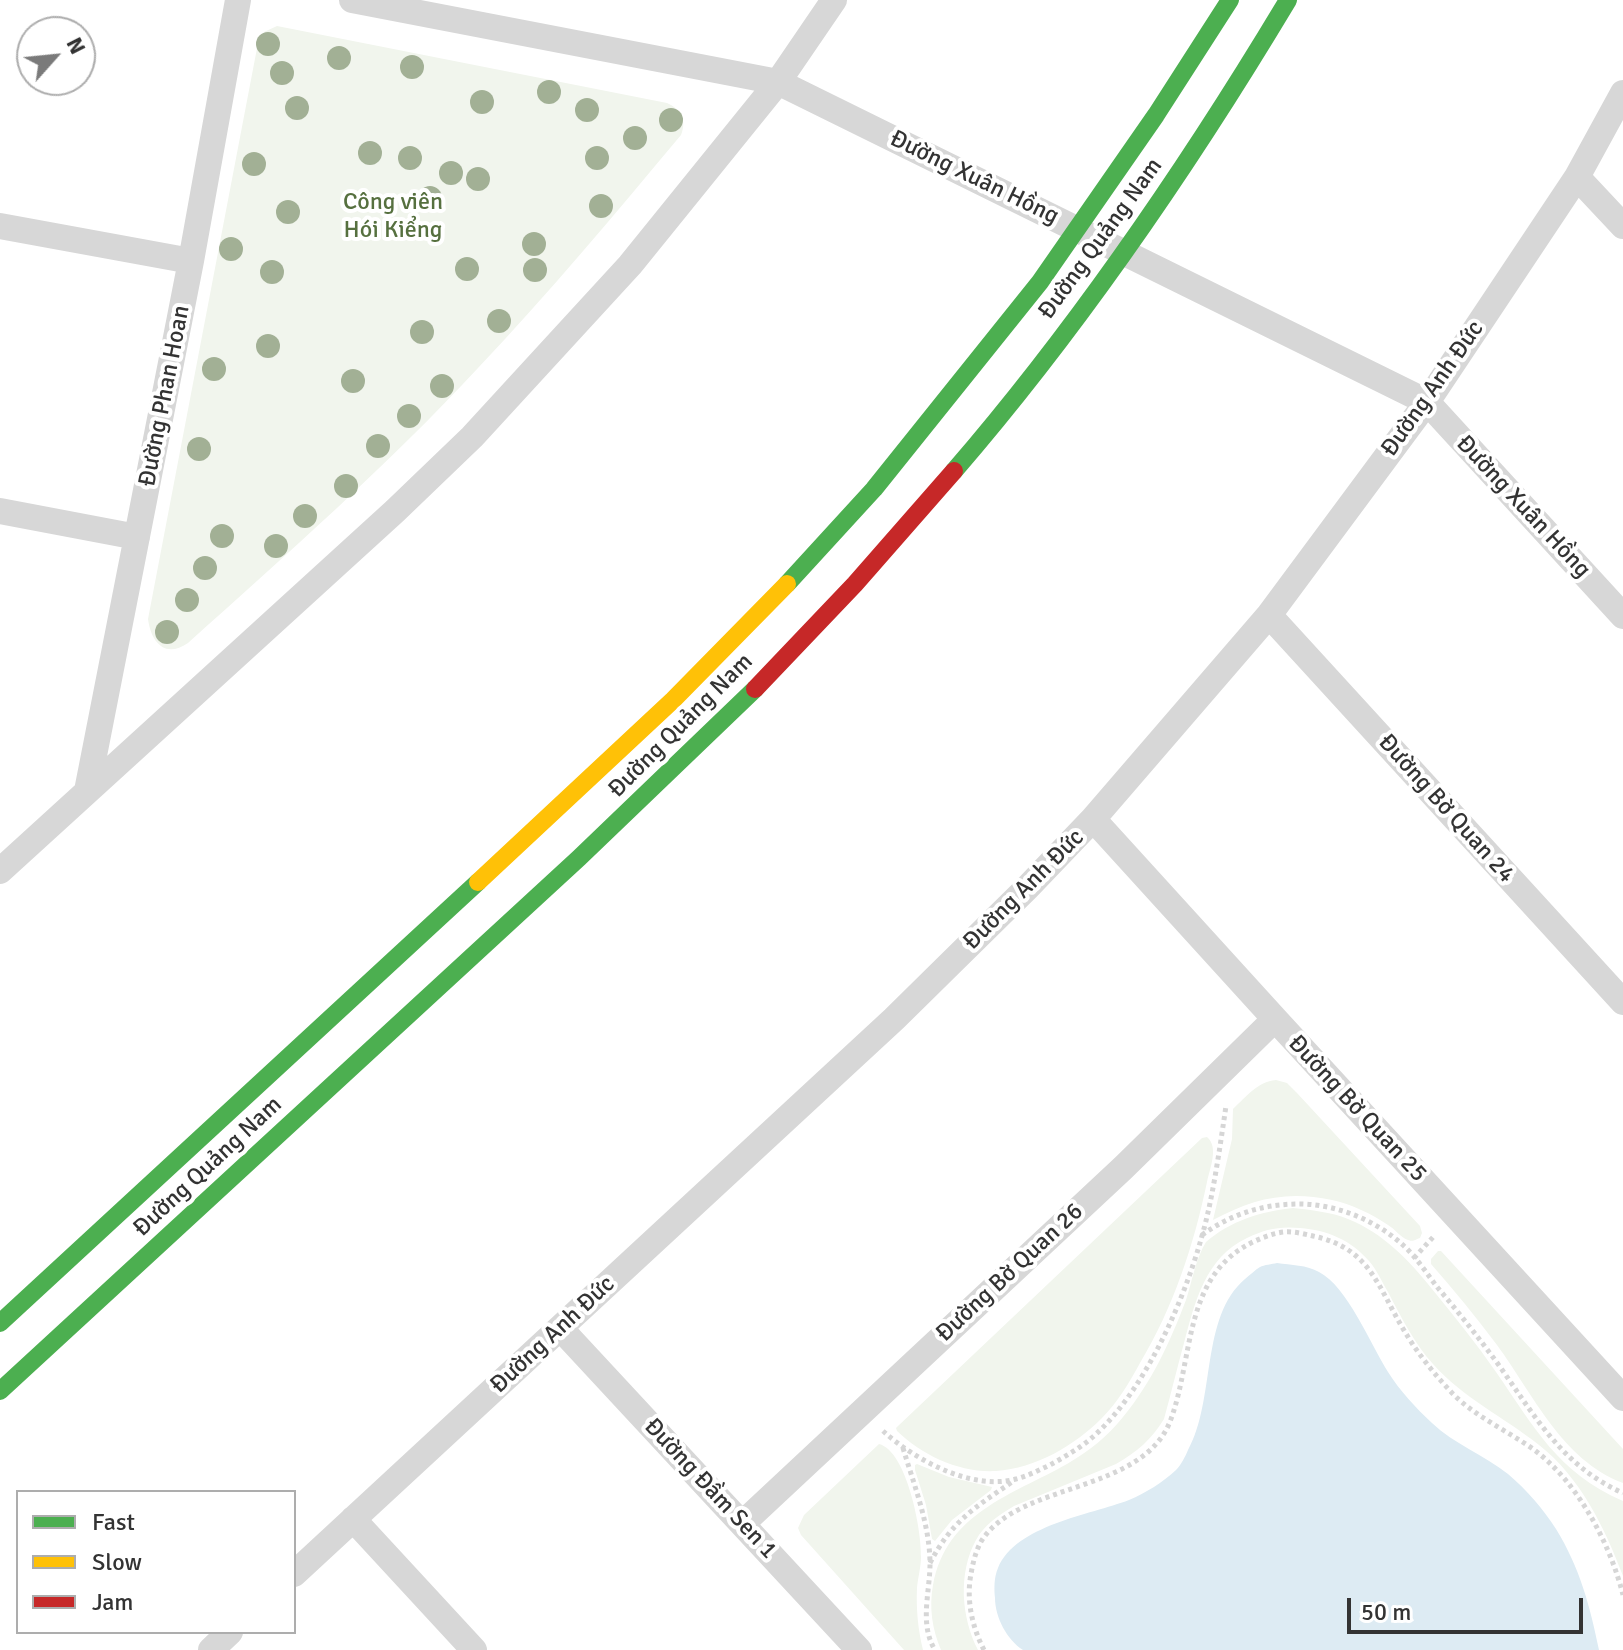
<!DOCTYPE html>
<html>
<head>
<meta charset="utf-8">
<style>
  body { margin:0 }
  #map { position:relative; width:1623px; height:1650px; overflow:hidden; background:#fff; font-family:Signika,sans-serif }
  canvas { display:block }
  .legend { position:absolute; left:16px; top:1490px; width:280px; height:144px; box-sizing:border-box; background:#fff; border:2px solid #adadad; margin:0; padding:10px 14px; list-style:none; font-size:24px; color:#333 }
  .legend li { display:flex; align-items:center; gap:16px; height:40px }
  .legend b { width:40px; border:2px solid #adadad }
  .north { position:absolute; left:16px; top:16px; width:80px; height:80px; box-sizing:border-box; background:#fff; border:2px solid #adadad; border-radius:50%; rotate:63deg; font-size:22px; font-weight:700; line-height:32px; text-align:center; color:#333 }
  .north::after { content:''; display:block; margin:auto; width:28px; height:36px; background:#7a7a7a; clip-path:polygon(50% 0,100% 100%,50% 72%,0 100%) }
  .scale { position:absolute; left:1347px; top:1598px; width:236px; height:36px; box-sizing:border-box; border:4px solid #333; border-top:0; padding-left:10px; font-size:24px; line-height:28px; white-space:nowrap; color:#333; -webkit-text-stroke:6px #fff; paint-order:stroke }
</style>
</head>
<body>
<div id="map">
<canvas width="1623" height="1650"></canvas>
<ul class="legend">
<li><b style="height:10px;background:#4caf50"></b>Fast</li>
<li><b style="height:10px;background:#ffc107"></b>Slow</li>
<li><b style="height:10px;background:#c62828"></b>Jam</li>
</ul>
<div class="north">N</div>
<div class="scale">50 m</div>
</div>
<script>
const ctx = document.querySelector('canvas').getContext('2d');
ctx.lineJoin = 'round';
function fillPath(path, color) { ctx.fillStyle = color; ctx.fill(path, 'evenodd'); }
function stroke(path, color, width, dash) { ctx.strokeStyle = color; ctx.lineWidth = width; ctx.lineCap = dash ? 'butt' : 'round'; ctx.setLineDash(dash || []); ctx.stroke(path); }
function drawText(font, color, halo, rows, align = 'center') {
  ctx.font = font + ' Signika,sans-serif'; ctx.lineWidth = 8; ctx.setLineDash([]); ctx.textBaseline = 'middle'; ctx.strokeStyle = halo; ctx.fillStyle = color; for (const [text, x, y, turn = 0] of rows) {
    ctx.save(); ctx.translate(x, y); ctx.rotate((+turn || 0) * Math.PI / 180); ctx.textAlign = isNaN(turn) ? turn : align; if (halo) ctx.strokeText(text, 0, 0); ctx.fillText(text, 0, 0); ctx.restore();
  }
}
fillPath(new Path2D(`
  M277 26 667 103C681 109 687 121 681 135 615 214 549 293 478 368 387 466 287 554 188 643 165 659 151 642 148 619L258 43 264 32Z
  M1276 1080 1287 1083 1297 1093 1420 1226 1422 1233 1420 1238C1414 1240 1414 1242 1408 1240 1400 1237 1395 1229 1388 1225 1372 1214 1351 1204 1332 1200 1286 1190 1252 1199 1213 1220L1232 1139 1233 1109C1247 1096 1257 1082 1276 1080Z
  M1207 1137C1219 1147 1210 1168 1207 1182 1194 1245 1173 1308 1140 1363 1129 1383 1118 1402 1102 1418 1074 1446 1036 1468 996 1471 960 1473 923 1456 897 1431L896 1428 898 1426 1202 1138Z
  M1293 1208C1311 1210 1331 1212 1348 1219 1383 1233 1409 1260 1432 1289 1454 1316 1476 1343 1496 1372 1535 1428 1557 1472 1623 1501V1576C1605 1528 1580 1477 1539 1445 1504 1417 1463 1398 1433 1364 1414 1343 1401 1317 1388 1292 1382 1282 1377 1270 1369 1261 1351 1240 1327 1230 1300 1228 1280 1226 1265 1229 1247 1238 1205 1258 1195 1302 1184 1343 1177 1368 1171 1394 1164 1419 1151 1440 1137 1452 1116 1464L1014 1506C999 1515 984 1525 976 1540 958 1573 961 1617 978 1650H941C932 1629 929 1607 933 1585 946 1513 1012 1495 1067 1464 1089 1451 1107 1437 1123 1417 1152 1382 1170 1342 1186 1300 1192 1281 1196 1258 1206 1242 1230 1221 1262 1211 1293 1208Z
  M1438 1251H1441L1623 1449V1483C1562 1460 1533 1394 1497 1345 1476 1317 1454 1290 1431 1264V1259Z
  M879 1444C907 1451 922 1531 921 1557 921 1567 918 1577 917 1588 916 1609 918 1630 923 1650H904L801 1535 798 1528 804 1515Z
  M917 1464 949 1477 992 1487 991 1490 952 1520 935 1541 932 1539 926 1505 915 1470V1465Z`), '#f1f5ed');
fillPath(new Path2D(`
  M1277 1263C1291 1265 1307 1265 1319 1272 1347 1286 1371 1345 1388 1372 1400 1391 1416 1408 1432 1423 1454 1444 1484 1455 1508 1474 1527 1490 1543 1509 1556 1529 1580 1568 1590 1606 1599 1650H1023C1007 1640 995 1617 995 1598 994 1589 994 1577 998 1568 1016 1525 1090 1515 1129 1500 1146 1493 1163 1482 1176 1470 1181 1465 1185 1457 1188 1450 1216 1400 1200 1317 1245 1279 1250 1275 1255 1270 1260 1267 1264 1265 1272 1264 1277 1263Z`), '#ddebf3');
stroke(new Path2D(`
  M1202 1235C1231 1214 1263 1204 1299 1204 1336 1204 1376 1220 1404 1246 1417 1258 1427 1274 1438 1288 1459 1313 1479 1338 1498 1364 1535 1416 1562 1466 1623 1493
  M1414 1258 1435 1235
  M883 1431C915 1460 972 1491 1016 1479 1028 1476 1039 1470 1050 1465 1066 1456 1082 1447 1095 1435 1151 1384 1193 1281 1209 1208 1216 1175 1221 1140 1226 1106
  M903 1448C914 1485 930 1525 930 1564 930 1592 919 1624 935 1650
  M930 1563C952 1521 974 1508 1012 1482
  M984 1650C972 1627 966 1599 971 1574 973 1562 976 1550 982 1540 1021 1481 1144 1494 1171 1419 1194 1356 1183 1274 1255 1241 1264 1237 1274 1233 1284 1232 1293 1231 1304 1234 1313 1236 1371 1248 1378 1288 1405 1332 1418 1354 1435 1375 1453 1394 1476 1417 1506 1430 1533 1449 1577 1481 1610 1543 1623 1595`), '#d6d6d6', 5, [4, 4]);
stroke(new Path2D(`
  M352 0 778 82 1427 402 1623 616
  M1577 177 1623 226
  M0 226 191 261
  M0 511 137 537
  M1269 615 1623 1002
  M87 791 191 261 238 0
  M1093 819 1275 1019 1623 1398
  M0 871 395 511 472 437 630 265 778 82 834 0
  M561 1329 859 1650
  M353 1519 474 1650
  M743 1523 1123 1168 1275 1019
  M294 1574 894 1019 1027 888 1093 819 1269 615 1427 402 1577 177 1623 93
  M211 1650 230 1632`), '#d7d7d7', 26);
stroke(new Path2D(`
  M954 471C1080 325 1189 165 1288 0
  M787 584 874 489 1040 282 1156 115 1230 0
  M0 1323 478 882
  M0 1391 579 858 755 689`), '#4caf50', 18);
stroke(new Path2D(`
  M478 882 673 700 787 584`), '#ffc107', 18);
stroke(new Path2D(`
  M755 689 855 584 954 471`), '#c62828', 18);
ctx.fillStyle = '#a2b095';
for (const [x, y] of [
  [268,44],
  [339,58],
  [412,67],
  [282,73],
  [549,92],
  [482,102],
  [297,108],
  [587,110],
  [671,120],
  [635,138],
  [370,153],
  [410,158],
  [597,158],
  [254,164],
  [451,173],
  [478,179],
  [430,198],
  [601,206],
  [288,212],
  [534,244],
  [231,249],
  [467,269],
  [535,270],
  [272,272],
  [499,321],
  [422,332],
  [268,346],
  [214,369],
  [353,381],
  [442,386],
  [409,416],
  [378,446],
  [199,449],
  [346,486],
  [305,516],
  [222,536],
  [276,546],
  [205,568],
  [187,600],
  [167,632]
]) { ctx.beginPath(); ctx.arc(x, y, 12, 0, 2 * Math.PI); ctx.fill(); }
drawText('24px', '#333', '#fff', [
  ["Đường Xuân Hồng",974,178,26],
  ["Đường Quảng Nam",1101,239,-54],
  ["Đường Anh Đức",1433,389,-55],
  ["Đường Phan Hoan",165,396,-79],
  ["Đường Xuân Hồng",1523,507,47],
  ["Đường Quảng Nam",681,726,-45],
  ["Đường Bờ Quan 24",1446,809,48],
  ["Đường Anh Đức",1024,890,-45],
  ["Đường Bờ Quan 25",1357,1109,47],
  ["Đường Quảng Nam",208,1167,-43],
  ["Đường Bờ Quan 26",1010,1273,-43],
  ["Đường Anh Đức",553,1335,-43],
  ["Đường Đầm Sen 1",710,1489,47]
]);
drawText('24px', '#56703f', '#fff', [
  ["Công viên",393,203],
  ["Hói Kiểng",393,231]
]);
</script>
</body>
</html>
